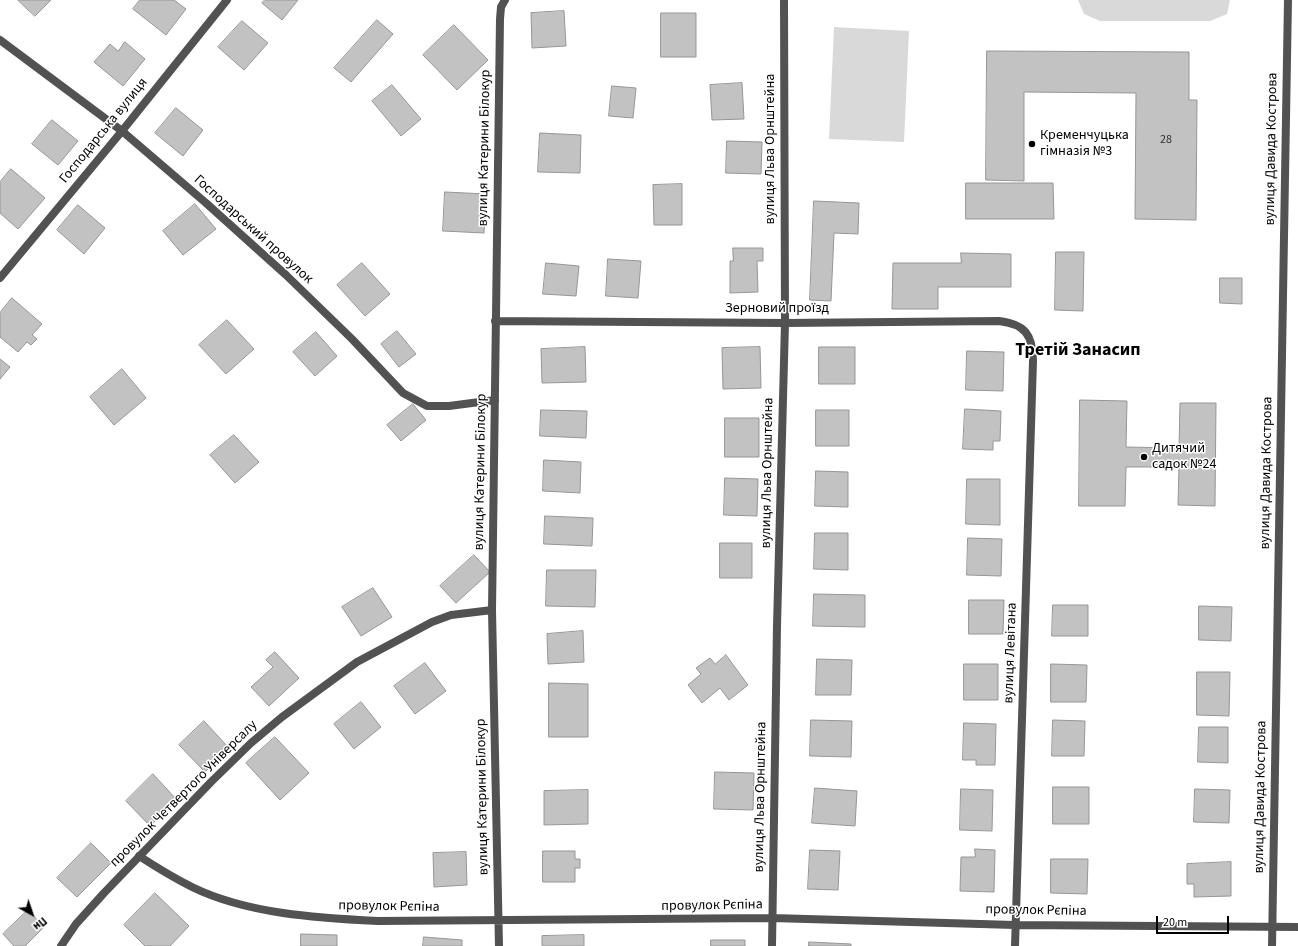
<!DOCTYPE html>
<html>
<head>
<meta charset="utf-8">
<style>
  body { margin:0 }
  #map { position:relative; width:1298px; height:946px; overflow:hidden; background:#fff; font-family:"Source Sans 3",sans-serif }
  canvas { display:block }
  .north { position:absolute; left:12px; top:894px; width:40px; height:40px; -webkit-text-stroke:3px #fff; paint-order:stroke; rotate:140deg; font-size:11px; font-weight:700; line-height:16px; text-align:center; color:#000 }
  .north::after { content:''; display:block; margin:auto; width:14px; height:18px; background:#000; clip-path:polygon(50% 0,100% 100%,50% 72%,0 100%) }
  .scale { position:absolute; left:1156px; top:916px; width:73px; height:18px; box-sizing:border-box; border:2px solid #000; border-top:0; padding-left:5px; font-size:12px; line-height:14px; white-space:nowrap; color:#000; -webkit-text-stroke:3px #fff; paint-order:stroke }
</style>
</head>
<body>
<div id="map">
<canvas width="1298" height="946"></canvas>
<div class="north">Пн</div>
<div class="scale">20 m</div>
</div>
<script>
const ctx = document.querySelector('canvas').getContext('2d');
ctx.lineJoin = 'round';
function fillPath(path, color) { ctx.fillStyle = color; ctx.fill(path, 'evenodd'); }
function stroke(path, color, width, dash) { ctx.strokeStyle = color; ctx.lineWidth = width; ctx.lineCap = dash ? 'butt' : 'round'; ctx.setLineDash(dash || []); ctx.stroke(path); }
function drawText(font, color, halo, rows, align = 'center') {
  ctx.font = font + ' "Source Sans 3",sans-serif'; ctx.lineWidth = 3; ctx.setLineDash([]); ctx.textBaseline = 'middle'; ctx.strokeStyle = halo; ctx.fillStyle = color; for (const [text, x, y, turn = 0] of rows) {
    ctx.save(); ctx.translate(x, y); ctx.rotate((+turn || 0) * Math.PI / 180); ctx.textAlign = isNaN(turn) ? turn : align; if (halo) ctx.strokeText(text, 0, 0); ctx.fillText(text, 0, 0); ctx.restore();
  }
}
fillPath(new Path2D(`
  M1078 0H1230L1227 14 1210 21H1100L1084 14Z
  M834 27 909 31 904 142 829 139Z`), '#d9d9d9');
const building = new Path2D(`
  M18 0H51L35 16Z
  M140 0H174L186 9 166 35 133 9Z
  M265 0H298L282 20 262 3Z
  M564 11 566 46 532 48 531 13Z
  M661 13H696V57H661Z
  M377 20 393 34 351 82 334 68Z
  M242 21 268 43 244 70 218 47Z
  M454 25 488 60 457 90 423 55Z
  M125 42 145 59 123 86 94 62 110 44 118 51Z
  M987 51 1189 52V100H1197L1196 220 1135 219 1136 93 1024 92V181L986 180Z
  M742 83 744 119 712 120 710 85Z
  M392 85 421 119 401 136 372 101Z
  M612 86 636 88 633 118 609 116Z
  M176 108 203 130 183 156 155 133Z
  M52 120 78 141 58 165 32 144Z
  M540 133 581 135 580 173 538 172Z
  M727 141 762 142 761 174 726 173Z
  M11 169 45 198 18 229 0 213V182Z
  M966 183H1053L1054 219H966Z
  M682 184V225H654L653 185Z
  M445 192 486 194 484 233 443 231Z
  M814 201 859 203 858 234 834 233 831 301 810 300Z
  M195 204 216 229 183 255 163 231Z
  M78 205 105 228 84 254 57 230Z
  M733 248H763V261H757L758 292 730 293V261H733Z
  M1056 252H1084L1083 311 1055 310Z
  M961 253 1011 254V287H938V309H892L893 263H961Z
  M608 259 641 261 638 298 606 296Z
  M362 263 390 294 365 316 337 285Z
  M546 263 579 266 576 296 543 294Z
  M1220 278H1242V304L1220 303Z
  M12 298 42 324 32 335 37 339 31 345 27 342 18 352 0 337V313Z
  M227 320 254 349 226 374 199 345Z
  M397 331 416 354 399 367 381 344Z
  M316 332 337 356 315 376 293 352Z
  M585 347 586 382 542 383 541 349Z
  M760 347 761 388 723 389 722 348Z
  M819 347H855V384H819Z
  M967 351 1004 352 1003 391 966 390Z
  M0 359 10 367 0 379Z
  M122 369 146 398 114 425 90 397Z
  M1080 400 1127 401 1126 447 1179 448 1180 403H1216L1215 506 1178 505 1179 467H1126L1125 506H1079Z
  M413 404 426 420 401 441 387 425Z
  M965 409 1001 411 1000 441H993V450L963 449Z
  M541 410 587 411 586 438 540 436Z
  M816 410H849V446H816Z
  M725 418H759V457H725Z
  M234 435 259 462 235 483 210 455Z
  M544 460 581 462 580 493 543 491Z
  M816 471 848 472V507L815 506Z
  M725 478 758 479 757 516 724 515Z
  M967 479H1000V525L966 524Z
  M545 516 593 518 592 546 544 544Z
  M815 533H848V570L814 569Z
  M968 538 1002 539 1001 576 967 575Z
  M720 543H752V578H720Z
  M474 555 490 572 456 603 440 586Z
  M547 570H596L595 607 546 606Z
  M373 588 392 617 361 636 342 607Z
  M814 594 865 595V627L813 626Z
  M969 600H1004L1003 634H969Z
  M1053 605H1088V636H1052Z
  M1199 606 1232 607 1231 641 1199 640Z
  M583 631 584 662 548 664 547 634Z
  M275 652 299 678 269 706 251 687 273 667 266 660Z
  M726 655 748 685 729 700 720 688 702 703 688 685 701 674 696 668 710 658 715 664Z
  M817 659 852 660 851 695H816Z
  M425 663 446 691 415 714 394 686Z
  M964 664H998V700H964Z
  M1051 664 1087 665 1086 702H1051Z
  M1197 672H1230L1229 716 1197 715Z
  M549 683 588 684V737H549Z
  M361 702 381 727 354 749 334 724Z
  M811 720 852 721 851 757 810 756Z
  M1053 720 1085 721 1084 756H1052Z
  M204 721 229 748 205 772 179 745Z
  M964 723 996 724 995 765H976V760H963Z
  M1199 727H1228V763L1198 762Z
  M275 737 309 773 280 800 246 763Z
  M715 772 754 773 753 810 714 809Z
  M153 774 177 800 150 826 126 801Z
  M1053 787H1089V824H1053Z
  M815 788 857 791 855 826 812 823Z
  M961 789 993 790 992 831 960 830Z
  M1195 789 1230 790 1229 823 1194 822Z
  M588 790V824L544 825V791Z
  M91 843 111 863 77 897 57 878Z
  M975 849 995 850 994 892 960 891 961 857H975Z
  M810 850 840 851 838 890 808 889Z
  M543 851H575V859H580V868H575V882H543Z
  M466 852 467 885 434 887 433 853Z
  M1051 859H1088L1087 894 1051 893Z
  M1231 862V896L1194 897V884H1187V864Z
  M155 893 189 926 170 946H145L124 925Z
  M28 910 44 927 25 946H14L3 934Z
  M301 934 337 935V946H301Z
  M584 935V946H542V936Z
  M424 937 462 940V946H423Z
  M711 940H745V946H711Z
  M809 942 851 944V946H809Z`);
fillPath(building, '#c2c2c2');
stroke(building, '#969696', 1);
stroke(new Path2D(`
  M0 40 122 131 206 203 286 275 352 339 403 393 427 406H449L495 400
  M0 278 122 131 227 0
  M495 321 785 323 999 321C1025 324 1033 335 1033 361L1015 946
  M139 856C156 867 174 878 192 887 247 914 318 918 378 921L772 918 1015 925 1298 927
  M61 946 76 924 104 893 211 782 251 743 282 717 357 662 432 622 451 615 492 610
  M499 946 492 610 500 19 501 7 505 0
  M772 946 777 626 785 323 784 0`), '#525252', 8);
stroke(new Path2D(`
  M1272 946 1288 0`), '#525252', 8);
for (const [x, y, r, color] of [
  [1032,144,4,"#000"],
  [1144,457,4,"#000"]
]) { const dot = new Path2D(); dot.arc(x, y, r, 0, 2 * Math.PI); ctx.fillStyle = color; ctx.fill(dot); stroke(dot, '#fff', 1.5); }
drawText('12px', '#303030', null, [
  ["28",1166,140]
]);
drawText('14px', '#000', '#fff', [
  ["Господарська вулиця",104,131,-51],
  ["вулиця Катерини Білокур",485,148,-89],
  ["вулиця Льва Орнштейна",771,149,-90],
  ["вулиця Давида Кострова",1272,149,-89],
  ["Господарський провулок",253,230,42],
  ["Зерновий проїзд",777,309],
  ["вулиця Катерини Білокур",481,472,-89],
  ["вулиця Льва Орнштейна",768,473,-89],
  ["вулиця Давида Кострова",1267,473,-89],
  ["вулиця Левітана",1011,653,-88],
  ["провулок Четвертого Універсалу",184,794,-45],
  ["вулиця Катерини Білокур",483,797,-91],
  ["вулиця Льва Орнштейна",761,797,-89],
  ["вулиця Давида Кострова",1261,797,-89],
  ["провулок Рєпіна",712,906,-1],
  ["провулок Рєпіна",389,907,1],
  ["провулок Рєпіна",1036,911,1]
]);
drawText('14px', '#000', '#fff', [
  ["Кременчуцька",1040,136],
  ["гімназія №3",1040,152],
  ["Дитячий",1152,449],
  ["садок №24",1152,465]
], 'left');
drawText('bold 18px', '#000', '#fff', [
  ["Третій Занасип",1078,351]
]);
</script>
</body>
</html>
